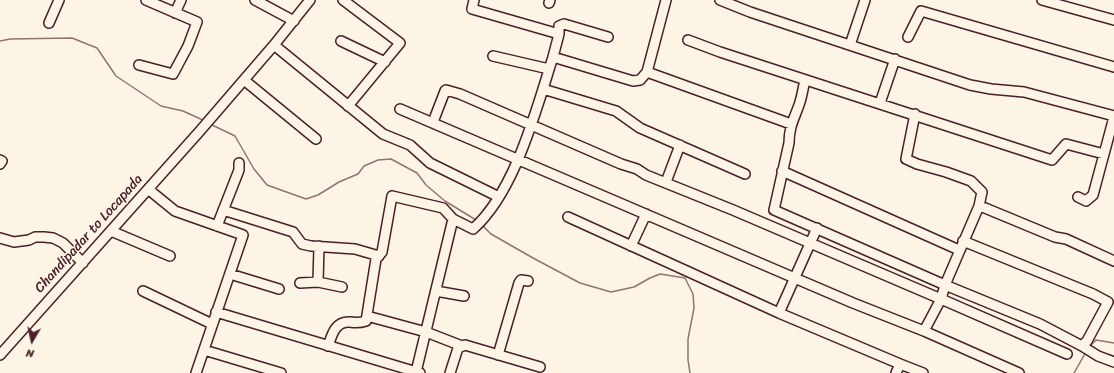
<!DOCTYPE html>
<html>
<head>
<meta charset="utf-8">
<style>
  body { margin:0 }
  #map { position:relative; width:1114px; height:373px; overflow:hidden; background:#fcf5e5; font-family:Sriracha,sans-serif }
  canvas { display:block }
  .north { position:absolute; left:12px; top:321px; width:40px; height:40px; -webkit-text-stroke:3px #fcf5e5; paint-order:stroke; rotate:189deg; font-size:11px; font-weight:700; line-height:16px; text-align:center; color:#4a1f2b }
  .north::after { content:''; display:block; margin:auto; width:14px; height:18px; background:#4a1f2b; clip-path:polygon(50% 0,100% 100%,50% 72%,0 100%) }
</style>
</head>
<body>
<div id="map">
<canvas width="1114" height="373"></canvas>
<div class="north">N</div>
</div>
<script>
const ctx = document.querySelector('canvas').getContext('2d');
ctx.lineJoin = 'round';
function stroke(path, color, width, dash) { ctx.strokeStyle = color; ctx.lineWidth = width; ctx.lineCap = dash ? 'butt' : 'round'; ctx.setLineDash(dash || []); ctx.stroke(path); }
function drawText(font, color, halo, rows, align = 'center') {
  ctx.font = font + ' Sriracha,sans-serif'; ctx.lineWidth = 3; ctx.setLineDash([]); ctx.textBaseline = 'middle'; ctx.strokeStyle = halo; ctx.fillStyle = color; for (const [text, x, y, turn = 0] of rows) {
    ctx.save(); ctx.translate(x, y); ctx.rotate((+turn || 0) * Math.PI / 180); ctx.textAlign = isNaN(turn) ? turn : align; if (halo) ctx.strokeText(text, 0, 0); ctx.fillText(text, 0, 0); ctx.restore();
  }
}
stroke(new Path2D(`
  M0 41 10 39 72 38 97 48 116 76 161 106 183 111 205 121
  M210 124 235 136 254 169 267 185 306 199 318 195 339 182 358 174 364 166 378 160 391 159 417 173 426 185 445 201 476 220
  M482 225 491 234 533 258 580 283 611 292 634 287 650 278 660 274 685 278 693 294 694 308 688 339V360L690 373
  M1089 347 1096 340 1114 343
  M1074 373 1086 352`), '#917474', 1.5);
const minor = new Path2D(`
  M255 0 294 21
  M343 0 400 43 348 106
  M474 0 472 9 559 34 553 57 633 81 640 80 647 72
  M666 0 647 72 791 124
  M720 0 750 12 970 85 991 89 1024 92 1114 116
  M1042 0 1114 20
  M549 3 550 0
  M175 13 181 0
  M49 23 59 0
  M559 34V26L564 24 608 37
  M908 37 921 11 1114 67
  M688 40 720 52 1052 160 1066 144 1104 154
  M341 41 385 62
  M274 45 383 134 410 145 430 163 499 197
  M850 45 865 0
  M493 56 549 69
  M139 65 173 74 188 46 197 22 146 0
  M244 80 316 139
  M805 80C803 88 802 97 799 105 794 119 789 127 789 143L774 210 945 285 1040 324 1082 346 1098 356 1114 362
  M543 89 616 111 640 128 745 174
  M880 103 895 59
  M400 109 853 303 924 331 941 299 945 285 979 206 982 192 971 181 946 172 917 164 906 159 915 114
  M433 122 445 91 446 90 460 94 621 164 637 169 646 175 733 210 941 299 1067 354
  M0 160 2 161 0 164
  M782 171 959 250
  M666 182 680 145
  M148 189 175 211 243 235 196 373
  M1078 197 1086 201 1093 195 1114 117
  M979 206 985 208 1055 237 1066 239 1114 261
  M223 210 293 232 302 244 311 246 355 249 379 256
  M568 217 779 313
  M217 226 239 170V163
  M817 228 779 313 900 364 896 373
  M111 231 170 256
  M0 238 14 242 29 240 35 237H44L53 238 63 243 83 263
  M963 241 1093 294 1108 302 1087 341 1082 346
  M631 246 646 214
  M230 274 279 289
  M318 282 319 246
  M300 283 318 282 342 287
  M143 291 212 324
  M436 291 464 296
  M216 312 420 373
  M367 316 426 332 462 346
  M924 331 1019 373
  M328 346C332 335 335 321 350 322 356 323 360 323 366 321L376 259 382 252 392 196 443 208 453 219 473 229C515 192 536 110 553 57
  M204 350 281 373
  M0 355 199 132 274 45 310 0
  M498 355 519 283 521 280 528 281
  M900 364 923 373
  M416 372 453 219
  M450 373 458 348 465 345 540 367`);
stroke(minor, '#4a1f2b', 12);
stroke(minor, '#fcf5e5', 9);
drawText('14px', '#4a1f2b', '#fcf5e5', [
  ["Chandipadar to Locapada",89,234,-48]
]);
</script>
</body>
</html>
